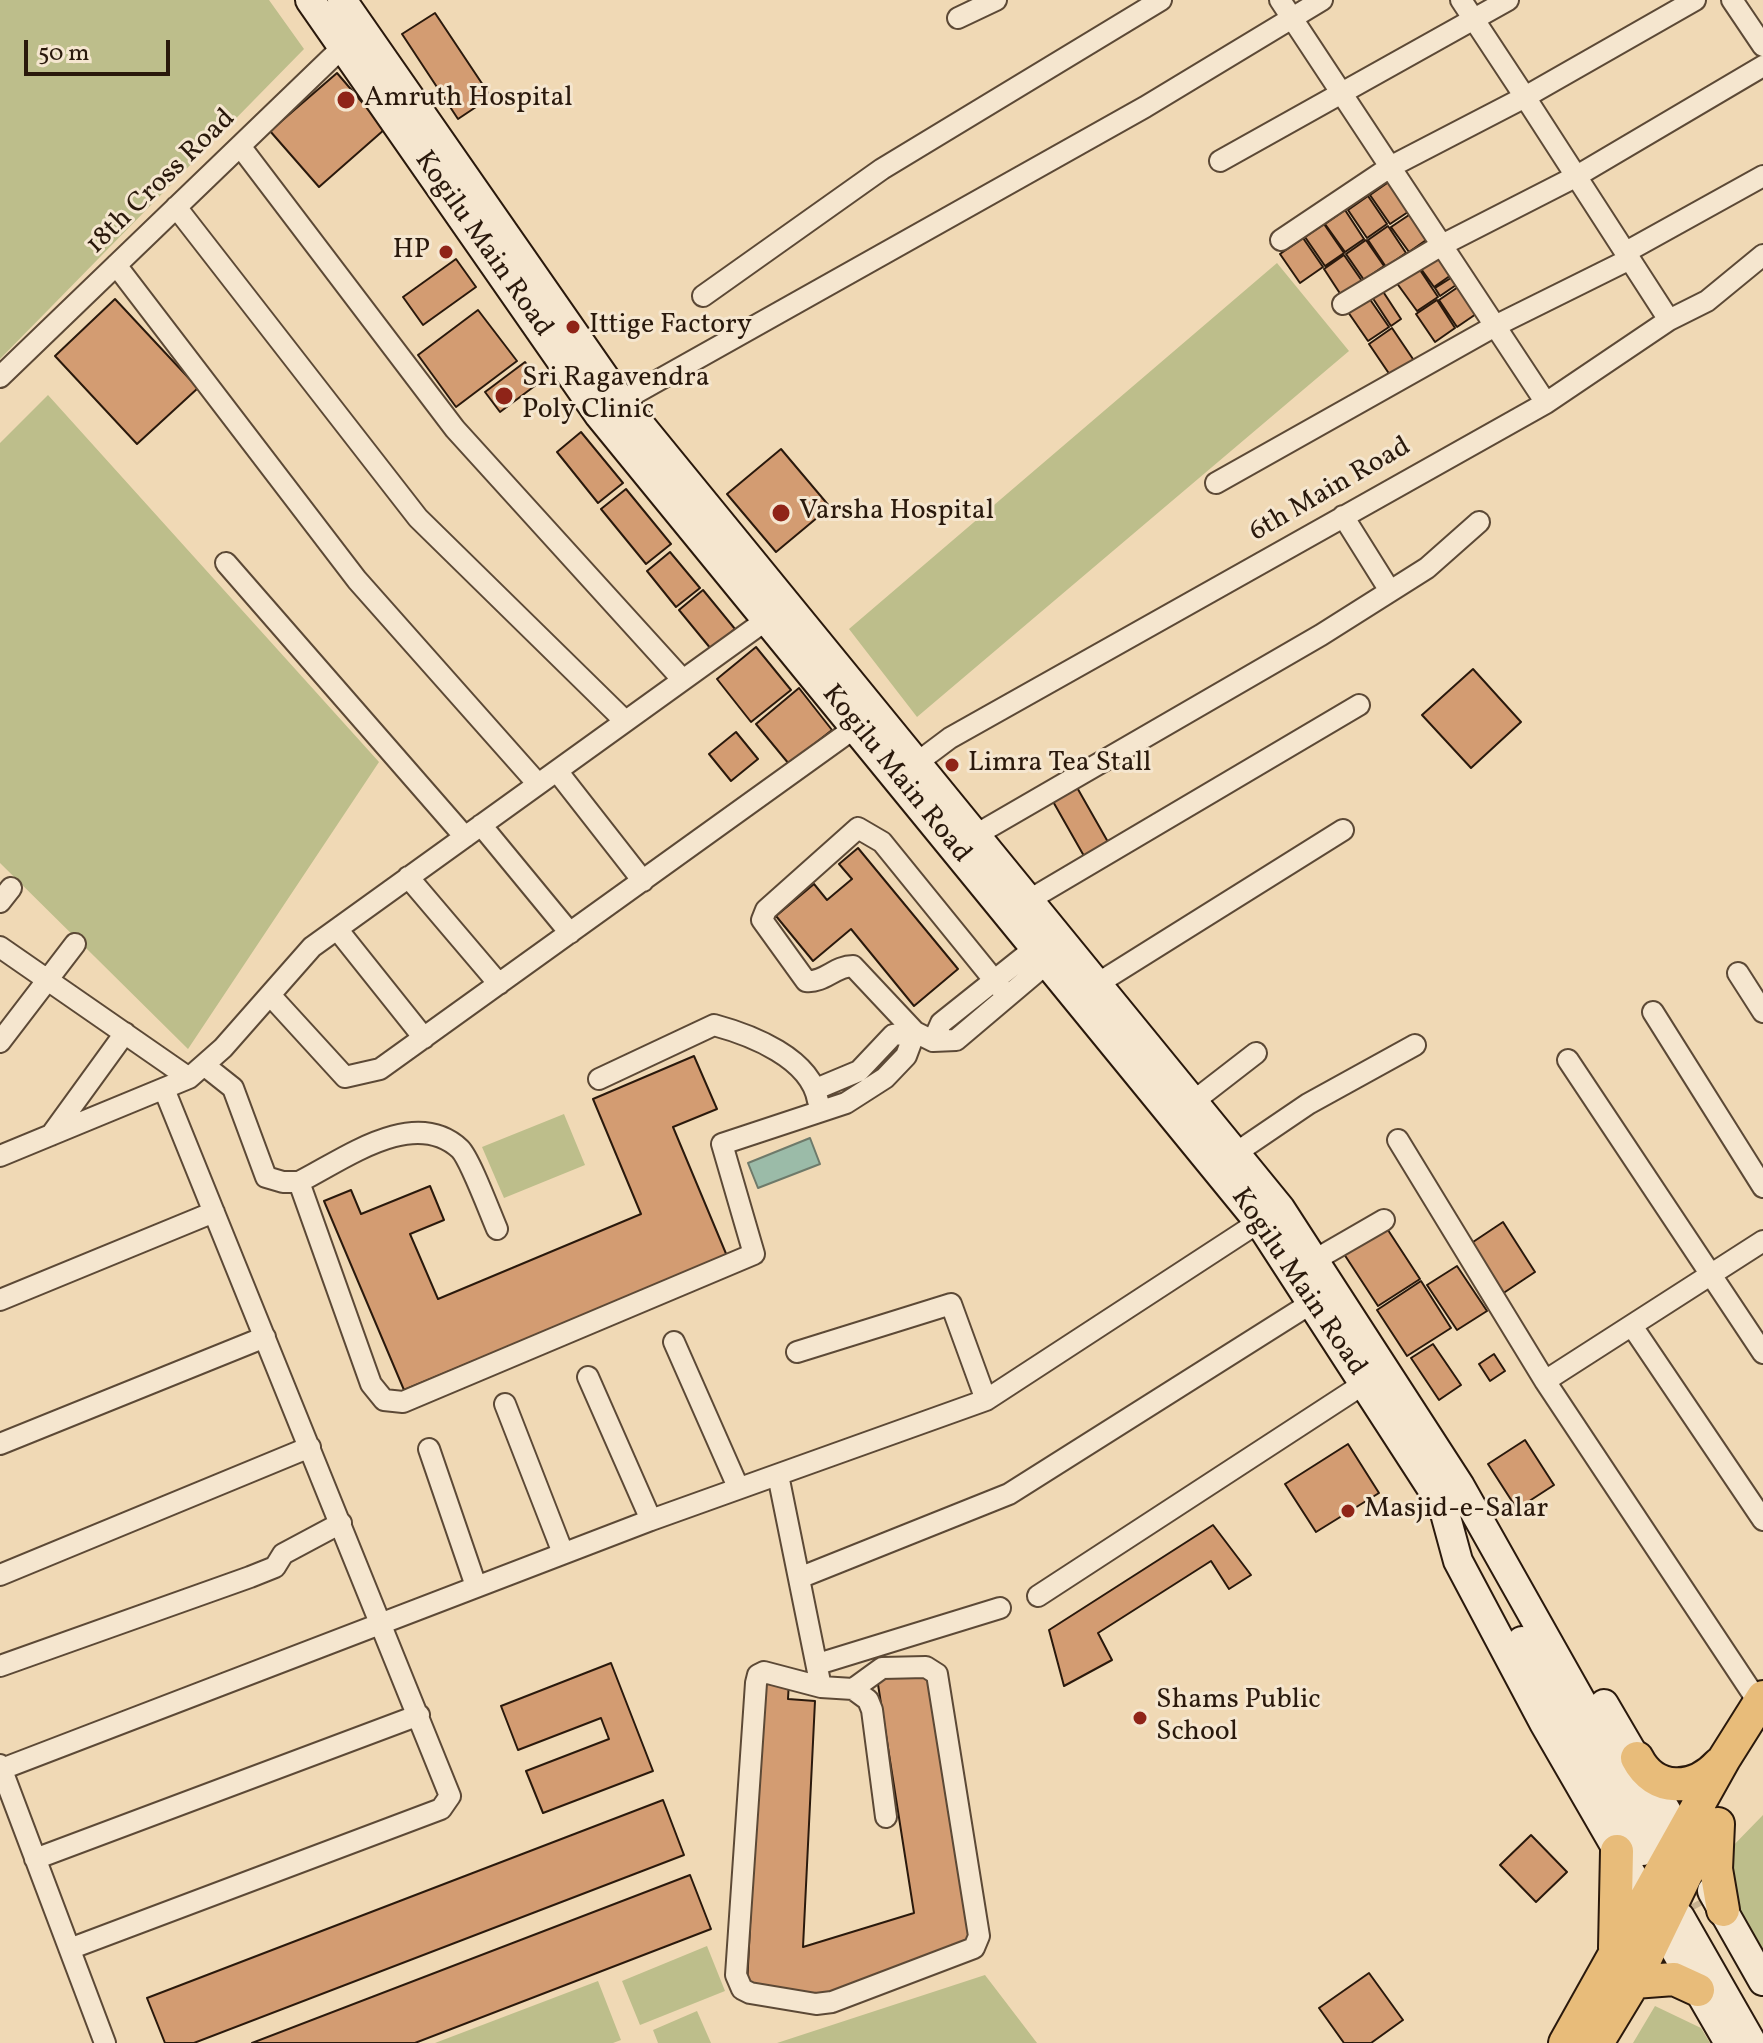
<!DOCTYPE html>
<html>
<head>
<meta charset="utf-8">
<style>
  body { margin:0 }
  #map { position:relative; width:1763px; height:2043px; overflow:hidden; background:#f0d9b5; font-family:Vollkorn,serif }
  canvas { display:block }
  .scale { position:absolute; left:24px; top:40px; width:146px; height:36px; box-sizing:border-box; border:4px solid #2a190c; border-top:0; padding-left:10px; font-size:24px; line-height:28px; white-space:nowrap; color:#2a190c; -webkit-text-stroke:6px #f5e6cf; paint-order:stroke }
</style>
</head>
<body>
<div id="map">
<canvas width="1763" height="2043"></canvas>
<div class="scale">50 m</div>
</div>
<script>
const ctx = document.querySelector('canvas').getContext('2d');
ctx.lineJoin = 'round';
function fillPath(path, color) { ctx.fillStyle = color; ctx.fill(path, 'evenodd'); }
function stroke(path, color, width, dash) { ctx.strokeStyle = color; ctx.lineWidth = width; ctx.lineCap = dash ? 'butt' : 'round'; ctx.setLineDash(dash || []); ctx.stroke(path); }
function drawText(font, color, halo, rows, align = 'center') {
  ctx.font = font + ' Vollkorn,serif'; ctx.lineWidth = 6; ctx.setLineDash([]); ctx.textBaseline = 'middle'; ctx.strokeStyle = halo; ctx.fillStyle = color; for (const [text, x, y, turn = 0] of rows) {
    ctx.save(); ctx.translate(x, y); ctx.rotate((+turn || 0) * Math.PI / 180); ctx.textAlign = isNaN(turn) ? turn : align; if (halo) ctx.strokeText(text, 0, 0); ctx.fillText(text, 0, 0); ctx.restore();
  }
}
fillPath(new Path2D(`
  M0 0H269L304 49 0 359Z
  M1277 263 1349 351 917 717 849 629Z
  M48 395 379 762 188 1049 0 863V443Z
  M564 1114 585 1165 504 1198 482 1147Z
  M1763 1815V1958L1734 1905 1726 1853Z
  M707 1946 725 1991 640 2025 622 1981Z
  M985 1975 1037 2043H777Z
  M598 1981 621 2040 613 2043H435Z
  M1655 2006 1701 2028 1710 2043H1633Z
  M697 2011 711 2043H658L653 2030Z`), '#bdbe8b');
const water = new Path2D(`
  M810 1138 820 1164 758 1188 748 1163Z`);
fillPath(water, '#9bbba8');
stroke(water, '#6e7a6a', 2);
const building = new Path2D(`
  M435 13 491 97 458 119 402 34Z
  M337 73 385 129 319 187 270 131Z
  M1390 181 1411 210 1390 224 1370 195Z
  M1368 196 1387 224 1367 238 1348 210Z
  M1345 210 1364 239 1345 252 1325 224Z
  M1412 213 1429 238 1409 252 1391 227Z
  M1324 224 1344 253 1325 266 1305 237Z
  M1388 226 1406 253 1386 267 1368 240Z
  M1303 238 1323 267 1300 283 1280 254Z
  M1366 240 1384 266 1364 280 1346 254Z
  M1440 252 1454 273 1434 287 1419 266Z
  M1344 255 1362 281 1341 295 1324 269Z
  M456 259 476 287 423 325 403 297Z
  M1418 267 1438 297 1417 311 1396 282Z
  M1454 276 1459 283 1440 296 1435 288Z
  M1461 285 1479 312 1457 327 1439 300Z
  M1382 290 1401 319 1391 326 1372 297Z
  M1369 298 1389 327 1368 341 1348 312Z
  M115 299 198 388 137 444 55 356Z
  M1437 300 1455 328 1435 342 1416 314Z
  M478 310 517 361 456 407 418 355Z
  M1392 328 1415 362 1392 378 1369 344Z
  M525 362 540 382 500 412 485 392Z
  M581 432 623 483 598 503 557 452Z
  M781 449 830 507 776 552 727 494Z
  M626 489 671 544 646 564 601 509Z
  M670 552 700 588 676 607 647 571Z
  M703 590 735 629 711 649 679 610Z
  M756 647 791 690 751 722 717 679Z
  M1473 669 1521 722 1471 768 1422 715Z
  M799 688 832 730 789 764 756 724Z
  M736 732 758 759 731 781 709 754Z
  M1075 784 1108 842 1084 856 1051 798Z
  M858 848 958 969 914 1006 851 929 813 961 776 916 814 884 827 900 852 879 839 864Z
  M694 1056 717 1109 673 1127 727 1256 404 1390 324 1201 351 1190 361 1214 430 1186 444 1220 410 1234 438 1299 641 1214 593 1099Z
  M1503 1222 1535 1272 1502 1294 1470 1244Z
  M1386 1227 1420 1279 1378 1306 1344 1254Z
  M1457 1266 1487 1311 1457 1330 1427 1285Z
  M1421 1281 1451 1328 1407 1356 1377 1310Z
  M1433 1344 1461 1385 1439 1400 1411 1358Z
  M1494 1354 1505 1371 1490 1381 1479 1364Z
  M1525 1440 1554 1485 1517 1509 1488 1464Z
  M1348 1444 1379 1493 1316 1532 1285 1484Z
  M1213 1525 1251 1575 1229 1589 1211 1561 1098 1633 1112 1660 1064 1686 1049 1630Z
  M611 1663 653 1771 543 1813 526 1771 609 1739 601 1718 518 1750 501 1706Z
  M932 1672 972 1942 826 1997 747 1986 762 1679 789 1681 788 1699 815 1701 803 1947 914 1913 877 1678Z
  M663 1800 684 1855 194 2043H165L147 1998Z
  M1531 1835 1567 1872 1536 1902 1500 1865Z
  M690 1875 711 1929 415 2043H252Z
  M1369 1973 1403 2020 1371 2043H1344L1319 2008Z`);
fillPath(building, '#d39c72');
stroke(building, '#2a190c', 2);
stroke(new Path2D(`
  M1674 1866 1697 1908`), '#c8b393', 28, [28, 14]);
const minor = new Path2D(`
  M1280 0 1546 403
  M1461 0 1525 97 1695 0
  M1732 0 1763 46
  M958 18 996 0
  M240 146 455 429 682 679
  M1220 161 1508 0
  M176 207 418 518 625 721
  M1281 240 1390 167 1525 97 1669 320
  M1626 252 1763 176
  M116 265 357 580 538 784
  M703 296 882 169 1161 0
  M1343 304 1442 245 1575 177 1763 66
  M0 377 351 39
  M609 408 1145 107 1322 0
  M1216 483 1495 326 1630 259
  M1343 516 1390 591
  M226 563 465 837
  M918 762 950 738 1546 403 1669 320 1707 301 1763 255
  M557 771 643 881
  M481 825 570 933
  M967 840 1321 635 1427 568 1479 522
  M408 877 499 984
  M1029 900 1359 705
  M0 902 11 888
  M337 929 424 1038
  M0 947 189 1078
  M1738 973 1763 1012
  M1097 984 1343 830
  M270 995 345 1077 380 1069 856 727
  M1007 996 882 842 858 828 766 910 762 920 806 981C824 983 835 966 853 966L915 1032 933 1041 956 1040 1047 963
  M1653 1012 1763 1187
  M933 1041 941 1023 1035 948
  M0 1042 75 944
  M1568 1060 1763 1353
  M204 1065 233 1088 266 1177 283 1182H299
  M599 1079 714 1025C751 1035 811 1058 818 1101
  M1194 1101 1256 1053
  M51 1135 125 1033
  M1398 1140 1545 1381 1759 1703
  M0 1156 189 1078 223 1048 312 947 776 613
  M1227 1159 1308 1104 1415 1045
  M497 1229C490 1213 470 1159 460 1149 414 1106 343 1160 299 1182L371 1384 384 1400 403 1402 754 1254 722 1144 846 1103 885 1078 906 1056 915 1032 893 1035 859 1071 816 1089
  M1313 1261 1384 1220
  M0 1300 214 1212
  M1632 1326 1763 1520
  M674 1342 738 1487
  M797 1352 951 1304 986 1400
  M588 1377 651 1520
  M1545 1381 1763 1241
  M505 1404 563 1553
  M0 1444 265 1337
  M429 1449 476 1586
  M778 1475 821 1687 853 1689 882 1668 926 1667 937 1674 979 1936 974 1948 832 2002 816 2004 750 1993 742 1989 736 1975 756 1683 758 1675 764 1672 821 1687
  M0 1575 310 1447
  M799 1578 1009 1494 1321 1297
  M1038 1596 1365 1383
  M818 1664 1000 1608
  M0 1666 250 1577 275 1567 283 1554 341 1523
  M853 1689 868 1700 872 1710 886 1817
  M0 1765 105 2043
  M2 1769 651 1520 986 1400 1259 1222
  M35 1859 419 1715
  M72 1948 441 1809 450 1796 164 1089`);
const secondary = new Path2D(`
  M310 0 599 415 1259 1222 1443 1506 1458 1561 1544 1723 1729 2043
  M342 0 621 401 1280 1208 1460 1486 1660 1841
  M1522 1641 1642 1851
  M1604 1704 1690 1851
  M1712 1891 1763 1981
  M1680 1917 1752 2043`);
const primary = new Path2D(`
  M1637 1758C1655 1793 1694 1791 1719 1764
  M1718 1824 1716 1869 1723 1910
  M1615 1948 1617 1851
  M1634 1982 1674 1979 1698 1990
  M1565 2043 1724 1759 1763 1697
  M1597 2043 1634 1982 1708 1829`);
stroke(minor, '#5c4936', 24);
stroke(secondary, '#2a190c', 32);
stroke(primary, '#2a190c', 36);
stroke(minor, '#f5e6cf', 20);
stroke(secondary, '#f5e6cf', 28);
stroke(primary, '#e8bc7a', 32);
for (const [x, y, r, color] of [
  [346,100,10,"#8f2418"],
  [446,252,8,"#8f2418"],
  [573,327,8,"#8f2418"],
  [504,396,10,"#8f2418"],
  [781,513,10,"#8f2418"],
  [952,765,8,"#8f2418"],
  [1348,1511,8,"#8f2418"],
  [1140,1718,8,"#8f2418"]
]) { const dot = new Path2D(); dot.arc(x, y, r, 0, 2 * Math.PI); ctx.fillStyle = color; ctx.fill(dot); stroke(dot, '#f5e6cf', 3); }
drawText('28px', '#2a190c', '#f5e6cf', [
  ["Amruth Hospital",364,100],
  ["HP",430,252,"right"],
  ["Ittige Factory",589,327],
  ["Sri Ragavendra",522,380],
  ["Poly Clinic",522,412],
  ["Varsha Hospital",799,513],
  ["Limra Tea Stall",968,765],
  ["Masjid-e-Salar",1364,1511],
  ["Shams Public",1156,1702],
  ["School",1156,1734]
], 'left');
drawText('28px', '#2a190c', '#f5e6cf', [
  ["18th Cross Road",162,183,-44],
  ["Kogilu Main Road",482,245,55],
  ["6th Main Road",1331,491,-30],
  ["Kogilu Main Road",895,775,51],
  ["Kogilu Main Road",1297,1283,56]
]);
</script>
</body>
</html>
